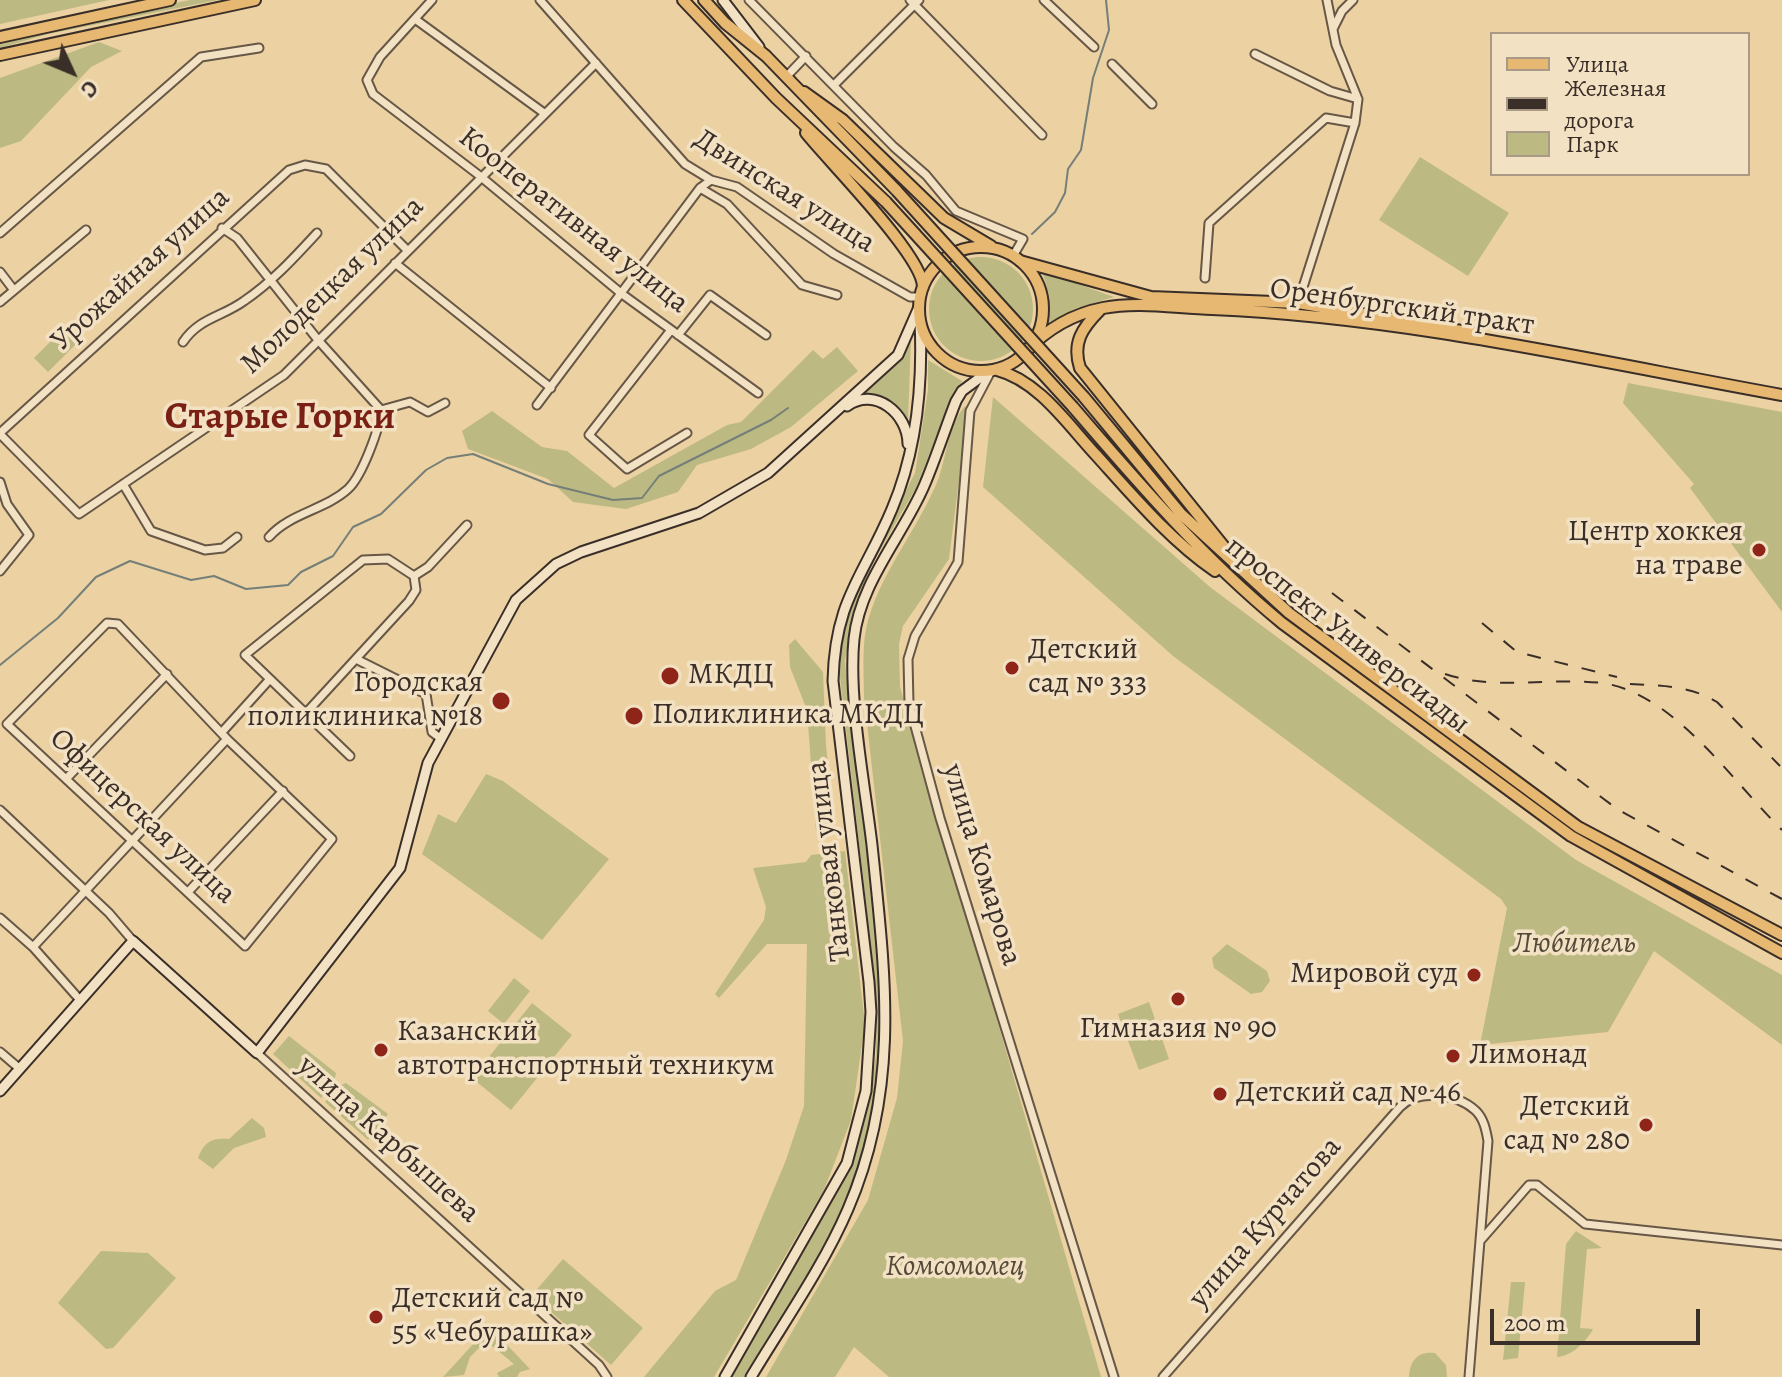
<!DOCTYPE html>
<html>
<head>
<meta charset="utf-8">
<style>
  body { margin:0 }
  #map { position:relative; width:1782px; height:1377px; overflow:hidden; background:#ecd1a2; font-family:Alegreya,serif }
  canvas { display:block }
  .legend { position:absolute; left:1490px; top:32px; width:260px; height:144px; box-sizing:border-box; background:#f3e1c3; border:2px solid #a99985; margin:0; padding:10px 14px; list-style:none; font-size:24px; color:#3a2e28 }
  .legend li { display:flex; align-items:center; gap:16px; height:40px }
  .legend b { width:40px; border:2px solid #a99985 }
  .north { position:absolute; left:32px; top:32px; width:80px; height:80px; -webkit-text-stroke:6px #f3e1c3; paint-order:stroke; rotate:134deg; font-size:22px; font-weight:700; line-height:32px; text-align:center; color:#3a2e28 }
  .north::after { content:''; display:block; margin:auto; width:28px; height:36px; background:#3a2e28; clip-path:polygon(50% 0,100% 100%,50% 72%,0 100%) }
  .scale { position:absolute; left:1490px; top:1309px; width:210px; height:36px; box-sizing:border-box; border:4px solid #3a2e28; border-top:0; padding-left:10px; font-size:24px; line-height:28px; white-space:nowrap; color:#3a2e28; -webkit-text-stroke:6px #f3e1c3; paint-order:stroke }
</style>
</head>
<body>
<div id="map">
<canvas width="1782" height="1377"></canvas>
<ul class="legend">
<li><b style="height:10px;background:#e6b871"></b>Улица</li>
<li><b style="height:10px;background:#3a2e28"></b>Железная дорога</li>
<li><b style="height:22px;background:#bcba82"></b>Парк</li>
</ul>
<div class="north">С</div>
<div class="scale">200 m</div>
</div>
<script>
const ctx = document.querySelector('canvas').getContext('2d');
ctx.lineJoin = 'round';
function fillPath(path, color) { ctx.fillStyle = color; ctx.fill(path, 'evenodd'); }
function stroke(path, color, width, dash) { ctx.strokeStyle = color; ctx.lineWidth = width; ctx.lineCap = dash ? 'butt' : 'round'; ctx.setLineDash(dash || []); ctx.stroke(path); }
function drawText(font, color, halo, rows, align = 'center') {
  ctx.font = font + ' Alegreya,serif'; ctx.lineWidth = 7; ctx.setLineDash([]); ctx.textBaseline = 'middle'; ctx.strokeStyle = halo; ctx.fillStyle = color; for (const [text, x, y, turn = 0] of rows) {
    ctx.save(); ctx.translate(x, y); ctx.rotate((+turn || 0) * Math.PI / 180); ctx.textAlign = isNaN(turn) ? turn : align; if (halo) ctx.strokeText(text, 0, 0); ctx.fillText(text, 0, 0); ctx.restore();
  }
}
fillPath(new Path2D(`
  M0 0H109L0 24Z
  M190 0H218L48 34 0 48V44L47 29Z
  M99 42 122 51 91 67 21 141 0 148V78Z
  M1420 157 1509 213 1468 276 1379 220Z
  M929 309a52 52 0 1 1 104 0a52 52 0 1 1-104 0Z
  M1042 271 1114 297 1077 308 1046 324 1049 295Z
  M62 330 76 344 48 372 34 358Z
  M911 339 908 421 886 400 863 392 902 358Z
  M837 347 858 371 791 427 751 449 697 465 678 492 626 509 573 502 548 479 468 449 462 431 492 411 542 447 567 451 614 488 727 425 741 422 813 350 823 359Z
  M928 360 962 381 947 409 916 488 875 559 873 554 915 473 928 390Z
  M1628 383 1782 412V612L1690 488 1694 484 1623 403Z
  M993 397 1210 587 1576 860 1782 975V1045L1654 951 1608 1032 1480 1045 1507 908 1501 899 1173 656 983 487Z
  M965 406 968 409 949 559 903 626 899 644 900 687 1101 1377H889L854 1347 835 1377H766L868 1200 897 1098 903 1041 864 697C864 671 861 642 869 617 884 568 919 527 938 480 946 458 949 423 965 406Z
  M868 568 872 571 852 617 845 661C859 825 909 1009 858 1168 834 1243 786 1310 746 1377H730L850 1165 871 1092 876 1054 875 982 838 660 844 615Z
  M795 639 823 672 826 746 835 824 816 831 807 710 790 667 789 645Z
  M486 774 503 781 609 859 542 940 422 854 438 814 456 823Z
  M845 851 865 1024 851 1120 824 1190 714 1377H644L715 1291 736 1280 786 1160 804 1106 807 944H767L719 998 715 994 764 920 766 907 753 868 806 862 811 855Z
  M1227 944 1267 971 1270 981 1262 992 1251 994 1214 968 1212 958Z
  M514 978 530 991 504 1024 488 1011Z
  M1149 1002 1169 1059 1139 1070 1118 1014Z
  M532 1003 572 1035 511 1110 472 1078Z
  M289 1036 336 1073 334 1082 321 1098 273 1054Z
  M346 1083 388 1114 368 1140 325 1102 340 1085Z
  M252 1118 264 1128 266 1137 234 1148 213 1169 198 1158C205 1141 212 1138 229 1139Z
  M1576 1231 1602 1248 1587 1249 1580 1328 1593 1329C1586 1342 1572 1356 1557 1357L1566 1244Z
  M101 1251 148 1253 176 1278 113 1348 106 1349 58 1303Z
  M563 1259 643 1328 611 1365 532 1295Z
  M1511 1282H1525L1518 1358 1503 1360Z
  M487 1329H492L530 1369 520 1372 517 1377H499L497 1373 514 1364 486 1341 470 1357 464 1375 443 1377Z
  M1435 1353 1446 1365 1447 1377H1409C1410 1361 1417 1351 1435 1353Z`), '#bcba82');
stroke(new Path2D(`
  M1032 234 1055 212 1065 193 1068 169 1081 150 1093 78 1109 30 1106 0
  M0 665 58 618 96 577 130 561 191 580 214 576 246 589 288 585 301 572 333 556 353 527 381 514 426 470 447 458 473 454 548 484 613 500 642 498 659 476 771 420 788 408`), '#747f78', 2);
const street = new Path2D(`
  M432 0 380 57 367 80 373 94 480 176 622 294 758 393
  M540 0 685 164 711 180 737 187 834 254 910 297H920
  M749 0 894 147 926 175 956 211 1023 239 1013 256
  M910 0 1042 135
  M1044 0 1094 47
  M415 19 544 113
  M1333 29 1342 11 1353 0
  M1255 54 1330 91 1358 99
  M1112 64 1152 104
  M786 77 806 56
  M835 84 919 0
  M700 188 727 204 802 285 837 295
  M222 228 237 238 318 340 381 410C380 428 362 476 348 489 325 510 290 513 269 537
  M0 233 201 57 259 48
  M395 263 551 388
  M0 272 13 289
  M1205 278 1209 223 1326 118 1355 123
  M0 302 86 230
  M1298 303 1355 123 1358 99 1336 45 1327 0
  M671 330 589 435 627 469 687 433
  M678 335 710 295 766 335
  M183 342C199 318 222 317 244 301 272 282 294 258 317 233
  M990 373 970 411 958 562 915 636 908 659 909 704 940 818 1114 1377
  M537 405 700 188 711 180
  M381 410 410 402 428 412 445 403
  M0 433 289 170 305 165 326 169 407 250
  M0 434 79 514 284 375 596 63
  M0 482 7 504 29 535 0 571
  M123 484 151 531 205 550 223 548 237 537
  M107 623 118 624 227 739 332 839 245 946 7 724Z
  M356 659 426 694 432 732 440 738
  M306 713 409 601 416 590 414 576 428 567 467 525
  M223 731 270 679
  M350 756 245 655 363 560 388 559 414 576
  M66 779 167 674
  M0 810 109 913 133 941
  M189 891 283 791
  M0 918 33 947 80 1000
  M33 947 227 739
  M0 1052 20 1069
  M257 1053 599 1365 607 1377
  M1481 1240 1529 1185H1537L1585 1224 1782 1245
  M1163 1377 1400 1107C1418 1089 1457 1093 1476 1111 1484 1119 1486 1130 1488 1141L1469 1377`);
const secondary = new Path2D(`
  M723 0 759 47
  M847 406C875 386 908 414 908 444
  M0 1091 133 941 257 1053 400 868 428 763 516 600 556 564 581 552 699 513 768 473 898 355 919 307
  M725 1377 847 1163 866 1091 871 1012 869 982 833 681C835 599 863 578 892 509 917 450 923 384 920 321
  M751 1377C784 1322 823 1267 848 1209 901 1086 885 973 872 845 865 785 848 698 854 639 860 582 902 537 924 486 936 458 945 429 956 401L962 391 989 371`);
const primary = new Path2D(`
  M683 0 776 98 886 202
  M704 0 725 23 766 56 897 191
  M0 37 170 0
  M0 55 255 0
  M804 92 843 120 944 218 991 246
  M806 133C830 163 923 256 923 287
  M919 309a62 62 0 1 1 124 0a62 62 0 1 1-124 0Z
  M1020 261 1151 297 1298 303 1473 333
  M1100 310C1082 328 1072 343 1080 368L1229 553
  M1025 352C1046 330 1072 314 1103 308 1138 301 1176 308 1212 309 1404 317 1594 361 1782 395
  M997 370C1039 381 1068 425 1097 456 1133 496 1170 540 1215 571
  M1084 397 1181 514 1289 613 1578 827 1782 935
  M1073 407C1139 484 1203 558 1282 623L1571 836 1782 953`);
stroke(street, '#665746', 11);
stroke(secondary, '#3a2e28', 13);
stroke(primary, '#3a2e28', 14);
stroke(street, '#f3e1c3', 7);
stroke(secondary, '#f3e1c3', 9);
stroke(primary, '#e6b871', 10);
stroke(new Path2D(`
  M1332 593 1617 809 1782 899
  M1482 623 1517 652 1617 677
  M1445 674C1495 691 1550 677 1602 683 1674 693 1732 781 1782 830
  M1630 684C1661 686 1689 685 1717 702L1780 766`), '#3a2e28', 2, [14, 14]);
const primaryBridge = new Path2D(`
  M897 191 1084 397
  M886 202 1073 407`);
stroke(primaryBridge, '#3a2e28', 14, []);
stroke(primaryBridge, '#e6b871', 10);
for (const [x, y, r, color] of [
  [1759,550,8,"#8f2418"],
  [1012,668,8,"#8f2418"],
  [670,676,10,"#8f2418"],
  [501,701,10,"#8f2418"],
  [634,716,10,"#8f2418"],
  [1474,975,8,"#8f2418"],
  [1178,999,8,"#8f2418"],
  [381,1050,8,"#8f2418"],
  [1453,1056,8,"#8f2418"],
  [1220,1094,8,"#8f2418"],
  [1646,1125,8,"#8f2418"],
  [376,1317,8,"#8f2418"]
]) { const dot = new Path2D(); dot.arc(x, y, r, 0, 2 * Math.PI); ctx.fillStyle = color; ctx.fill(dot); stroke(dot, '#f3e1c3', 3); }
drawText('30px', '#3a2e28', '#f3e1c3', [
  ["Двинская улица",784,192,32],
  ["Кооперативная улица",573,221,38],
  ["Урожайная улица",141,270,-42],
  ["Молодецкая улица",333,286,-44],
  ["Оренбургский тракт",1402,308,8],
  ["проспект Универсиады",1347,636,38],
  ["Офицерская улица",142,817,43],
  ["Танковая улица",830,861,-97],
  ["улица Комарова",981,865,73],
  ["улица Карбышева",388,1140,42],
  ["улица Курчатова",1266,1223,-49]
]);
drawText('30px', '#3a2e28', '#f3e1c3', [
  ["Центр хоккея",1743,533,"right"],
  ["на траве",1743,567,"right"],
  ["Детский",1028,651],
  ["сад № 333",1028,685],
  ["МКДЦ",688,676],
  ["Городская",483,684,"right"],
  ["поликлиника №18",483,718,"right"],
  ["Поликлиника МКДЦ",652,716],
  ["Мировой суд",1458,975,"right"],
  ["Гимназия № 90",1178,1030,"center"],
  ["Казанский",397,1033],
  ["автотранспортный техникум",397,1067],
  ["Лимонад",1469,1056],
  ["Детский сад № 46",1236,1094],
  ["Детский",1630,1108,"right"],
  ["сад № 280",1630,1142,"right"],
  ["Детский сад №",392,1300],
  ["55 «Чебурашка»",392,1334]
], 'left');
drawText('italic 30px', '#544a3a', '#f3e1c3', [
  ["Любитель",1574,945],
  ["Комсомолец",955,1268]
]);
drawText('bold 38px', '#7a1f14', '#f3e1c3', [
  ["Старые Горки",280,419]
]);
</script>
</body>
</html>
